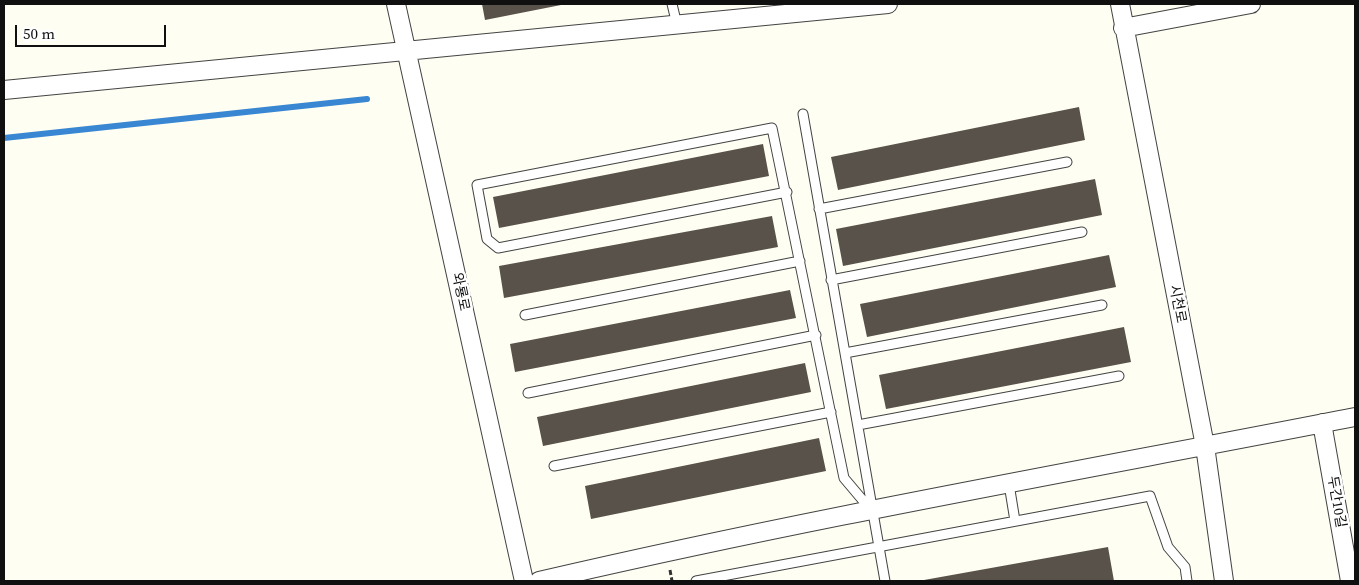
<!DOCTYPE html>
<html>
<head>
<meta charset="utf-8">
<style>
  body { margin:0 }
  #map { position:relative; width:1359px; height:585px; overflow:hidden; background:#fffef2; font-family:"Source Serif 4",serif }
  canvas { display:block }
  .frame { position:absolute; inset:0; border:5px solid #101010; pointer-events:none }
  .scale { position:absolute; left:15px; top:25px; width:151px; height:22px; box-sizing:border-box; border:2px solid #101010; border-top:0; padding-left:6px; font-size:15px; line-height:18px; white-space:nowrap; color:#101010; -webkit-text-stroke:4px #fff; paint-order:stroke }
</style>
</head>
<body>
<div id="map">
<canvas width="1359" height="585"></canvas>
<div class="frame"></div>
<div class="scale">50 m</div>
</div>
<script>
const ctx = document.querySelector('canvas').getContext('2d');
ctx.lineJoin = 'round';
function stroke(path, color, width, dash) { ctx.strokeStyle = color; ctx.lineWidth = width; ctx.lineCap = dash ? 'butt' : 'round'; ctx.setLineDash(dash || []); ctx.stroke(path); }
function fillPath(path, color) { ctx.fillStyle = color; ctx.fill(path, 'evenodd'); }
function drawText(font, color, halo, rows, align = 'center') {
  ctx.font = font + ' "Source Serif 4","Noto Sans KR",serif'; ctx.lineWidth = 5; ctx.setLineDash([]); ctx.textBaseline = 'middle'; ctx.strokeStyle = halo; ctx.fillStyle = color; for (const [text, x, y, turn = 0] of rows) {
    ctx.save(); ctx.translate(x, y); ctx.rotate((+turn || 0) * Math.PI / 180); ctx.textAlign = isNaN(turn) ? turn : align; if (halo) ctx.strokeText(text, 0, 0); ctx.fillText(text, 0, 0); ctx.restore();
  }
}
stroke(new Path2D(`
  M4 138 367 99`), '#3987d2', 6);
fillPath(new Path2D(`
  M482 4H561V5L485 20Z
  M1079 107 1085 140 838 190 831 157Z
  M763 144 769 176 499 228 493 197Z
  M1095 179 1102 215 843 266 836 229Z
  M772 216 778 247 504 298 499 266Z
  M1109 255 1116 287 867 337 860 304Z
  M790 290 796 318 515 372 510 344Z
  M1124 327 1131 362 886 409 879 375Z
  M805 363 811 392 543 446 537 417Z
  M819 438 826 471 591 519 585 486Z
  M1108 547 1114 581H924V580Z`), '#59524b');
const lane = new Path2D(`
  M672 4 677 25
  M803 114 885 581
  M787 192 498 248 487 239 477 185 772 128 844 478 871 510
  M819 209 1067 162
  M831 280 1082 232
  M525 315 800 261
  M845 353 1102 305
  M528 393 816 335
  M858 425 1119 376
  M554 466 831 412
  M1009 484 1015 521
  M696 581 1150 496 1168 547 1185 567 1187 581`);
const street = new Path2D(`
  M396 4 524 581
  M1120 4 1205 446 1224 581
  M1123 28 1251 4
  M4 90 888 4
  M1322 423 1350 581
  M539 581C809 518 1083 470 1355 417`);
stroke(lane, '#434343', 11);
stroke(street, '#434343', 20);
stroke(new Path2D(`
  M670 570 672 581`), '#323232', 3, [5, 2.5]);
stroke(lane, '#fff', 9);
stroke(street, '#fff', 18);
drawText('14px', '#101010', '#fff', [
  ["와룡로",460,292,78],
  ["시천로",1177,304,79],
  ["두간10길",1336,502,80]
]);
</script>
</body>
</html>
